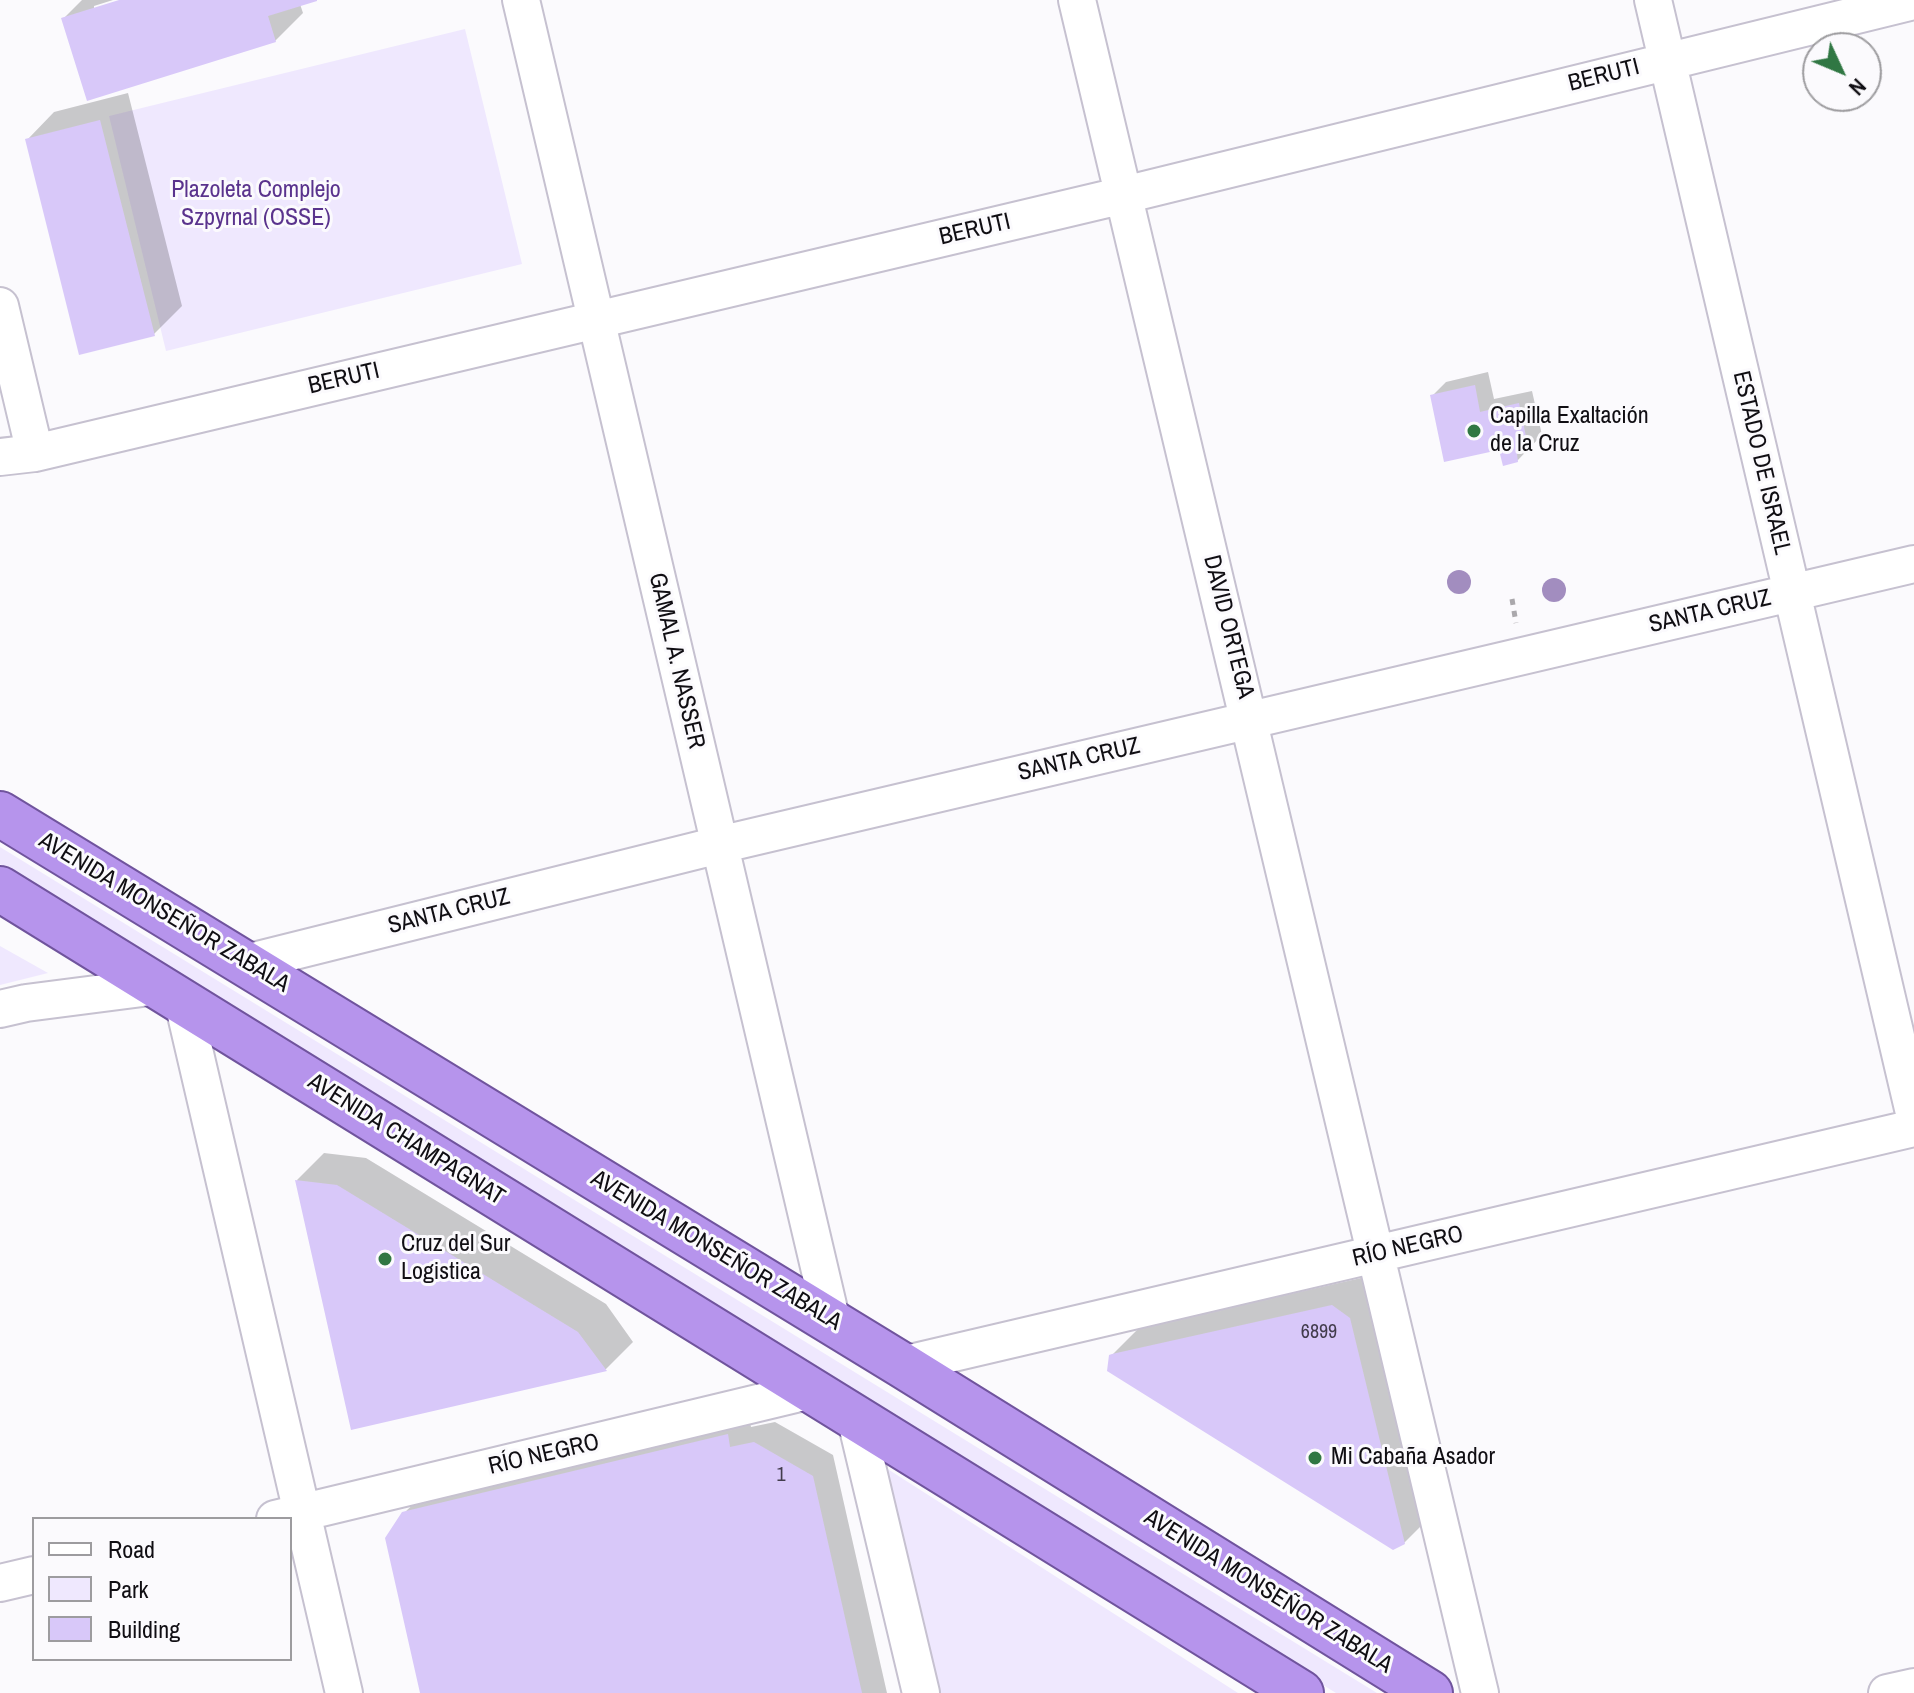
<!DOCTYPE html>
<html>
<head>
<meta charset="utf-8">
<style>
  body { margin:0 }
  #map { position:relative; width:1914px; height:1693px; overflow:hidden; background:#fbfafd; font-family:"Archivo Narrow",sans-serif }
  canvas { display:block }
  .legend { position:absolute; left:32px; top:1517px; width:260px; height:144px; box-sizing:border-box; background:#fbfafd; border:2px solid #9d9c9f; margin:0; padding:10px 14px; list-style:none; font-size:24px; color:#100e13 }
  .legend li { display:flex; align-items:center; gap:16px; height:40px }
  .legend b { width:40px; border:2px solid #9d9c9f }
  .north { position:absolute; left:1802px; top:32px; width:80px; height:80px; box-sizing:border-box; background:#fbfafd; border:2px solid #9d9c9f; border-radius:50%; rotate:134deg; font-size:22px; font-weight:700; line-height:32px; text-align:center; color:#100e13 }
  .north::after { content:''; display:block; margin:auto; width:28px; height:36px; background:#307743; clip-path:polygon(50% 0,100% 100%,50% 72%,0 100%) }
</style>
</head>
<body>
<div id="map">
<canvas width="1914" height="1693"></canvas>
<ul class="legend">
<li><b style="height:10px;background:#fff"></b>Road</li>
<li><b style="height:22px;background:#efe8fe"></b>Park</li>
<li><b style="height:22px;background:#d8c8f9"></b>Building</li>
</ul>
<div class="north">N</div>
</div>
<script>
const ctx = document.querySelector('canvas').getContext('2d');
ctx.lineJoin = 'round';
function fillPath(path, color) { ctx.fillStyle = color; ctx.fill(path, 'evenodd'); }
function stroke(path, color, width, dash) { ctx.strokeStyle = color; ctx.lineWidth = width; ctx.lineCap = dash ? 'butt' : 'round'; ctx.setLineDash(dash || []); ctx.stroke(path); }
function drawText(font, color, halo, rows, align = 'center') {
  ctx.font = font + ' "Archivo Narrow",sans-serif'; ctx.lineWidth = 6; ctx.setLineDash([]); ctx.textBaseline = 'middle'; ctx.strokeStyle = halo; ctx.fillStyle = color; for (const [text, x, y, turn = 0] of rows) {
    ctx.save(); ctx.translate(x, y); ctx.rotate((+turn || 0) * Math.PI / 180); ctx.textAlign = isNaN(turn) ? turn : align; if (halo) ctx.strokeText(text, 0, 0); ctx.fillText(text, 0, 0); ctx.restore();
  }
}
fillPath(new Path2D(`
  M465 29 522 264 166 351 109 116Z
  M0 847 1377 1693H1336L0 864Z
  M0 946 48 973 0 985Z
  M886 1468 1238 1693H940Z`), '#efe8fe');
fillPath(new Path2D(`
  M82 0H113L94 6V10L126 0H313L300 4 303 13 275 41 63 19Z
  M128 93 182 306 154 334 27 140 54 112Z
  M1488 372 1494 399 1532 391 1542 435 1517 461 1432 396 1446 382Z
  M324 1153 366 1158 606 1304 633 1342 606 1369 353 1427 297 1180Z
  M1361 1278 1377 1290 1432 1515 1404 1543 1111 1356 1139 1328Z
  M748 1414 751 1427 775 1422 833 1455 887 1693H422L404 1513 426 1492Z`), '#0003');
fillPath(new Path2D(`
  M119 0H317V1L268 16 276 42 87 101 61 18Z
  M100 120 155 336 79 355 25 139Z
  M1475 385 1480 412 1519 403 1529 451 1517 454 1518 462 1503 466 1499 450 1444 462 1430 395Z
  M295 1180 337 1185 578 1332 607 1371 351 1430Z
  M1332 1305 1350 1318 1405 1544 1393 1550 1107 1371 1109 1355 1112 1354Z
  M728 1434 730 1447 754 1442 813 1476 862 1693H420L385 1538 402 1512Z`), '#d8c8f9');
const minor = new Path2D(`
  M521 0 832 1322
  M1077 0 1480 1693
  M1653 0 1914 1113
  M0 306 35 453
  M0 457 35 453 1124 195 1914 1
  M246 963 719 845 1914 564
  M183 1002 344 1693
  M0 1009 26 1003 158 986
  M902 1365 1914 1128
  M855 1416 921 1693
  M275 1519 812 1390
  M0 1583 34 1575
  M1887 1693 1914 1687`);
const trunk = new Path2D(`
  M0 814 902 1365 1430 1693
  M0 889 1301 1693`);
stroke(minor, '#c6c1d0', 40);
stroke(trunk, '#70549d', 48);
stroke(new Path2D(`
  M1512 599 1516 623`), '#aaa8ac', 5, [6, 6]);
stroke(minor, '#fff', 36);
stroke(trunk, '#b694ec', 44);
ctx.fillStyle = '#a28dbf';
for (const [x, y] of [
  [1459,582],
  [1554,590]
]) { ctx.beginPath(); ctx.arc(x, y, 12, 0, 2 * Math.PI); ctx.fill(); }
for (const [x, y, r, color] of [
  [1474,431,8,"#307743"],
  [385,1259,8,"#307743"],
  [1315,1458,8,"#307743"]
]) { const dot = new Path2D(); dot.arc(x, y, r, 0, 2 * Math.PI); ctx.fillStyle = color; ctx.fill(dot); stroke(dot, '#fbfafd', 3); }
drawText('20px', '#423c4c', null, [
  ["6899",1319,1333],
  ["1",781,1476]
]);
drawText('24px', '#100e13', '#fbfafd', [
  ["BERUTI",1604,76,-14],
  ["BERUTI",975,230,-13],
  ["BERUTI",344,379,-13],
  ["ESTADO DE ISRAEL",1761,463,77],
  ["SANTA CRUZ",1710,612,-13],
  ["DAVID ORTEGA",1228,627,76],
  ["GAMAL A. NASSER",676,661,77],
  ["SANTA CRUZ",1079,760,-13],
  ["SANTA CRUZ",449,912,-14],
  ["AVENIDA MONSEÑOR ZABALA",164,913,31],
  ["AVENIDA CHAMPAGNAT",406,1140,32],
  ["RÍO NEGRO",1408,1247,-13],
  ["AVENIDA MONSEÑOR ZABALA",716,1251,31],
  ["RÍO NEGRO",544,1455,-13],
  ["AVENIDA MONSEÑOR ZABALA",1268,1592,32]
]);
drawText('24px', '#5a338d', '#fbfafd', [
  ["Plazoleta Complejo",256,191],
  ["Szpyrnal (OSSE)",256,219]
]);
drawText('24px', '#100e13', '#fbfafd', [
  ["Capilla Exaltación",1490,417],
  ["de la Cruz",1490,445],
  ["Cruz del Sur",401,1245],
  ["Logistica",401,1273],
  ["Mi Cabaña Asador",1331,1458]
], 'left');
</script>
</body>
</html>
